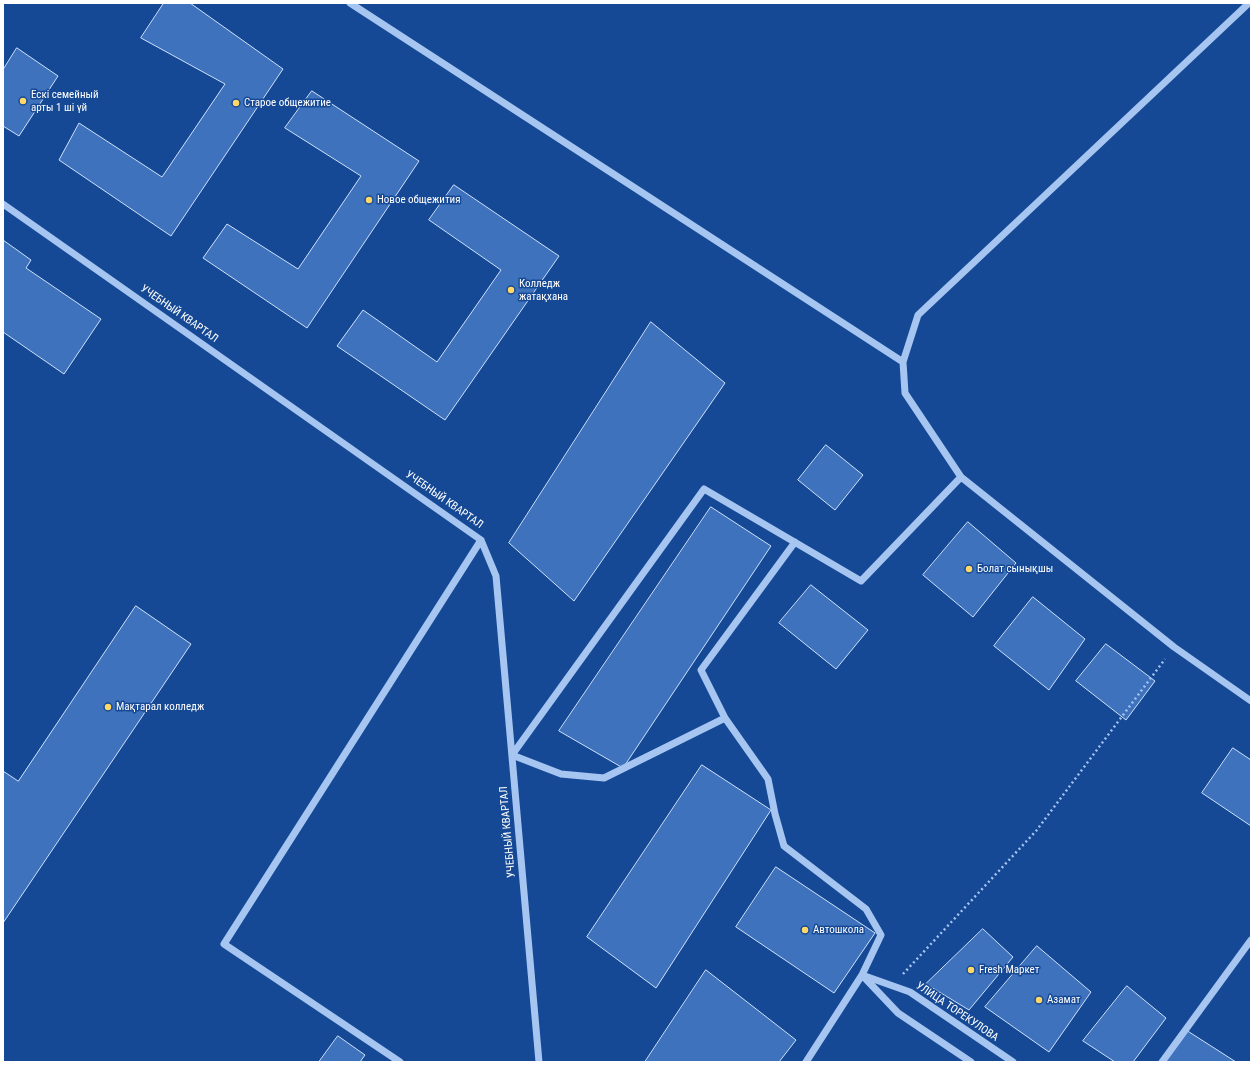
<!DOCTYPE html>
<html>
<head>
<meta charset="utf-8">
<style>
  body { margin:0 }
  #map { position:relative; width:1254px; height:1065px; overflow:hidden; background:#164995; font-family:"Roboto Condensed",sans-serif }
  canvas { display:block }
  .frame { position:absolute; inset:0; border:4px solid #fff; pointer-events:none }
</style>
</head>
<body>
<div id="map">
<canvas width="1254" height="1065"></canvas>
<div class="frame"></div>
</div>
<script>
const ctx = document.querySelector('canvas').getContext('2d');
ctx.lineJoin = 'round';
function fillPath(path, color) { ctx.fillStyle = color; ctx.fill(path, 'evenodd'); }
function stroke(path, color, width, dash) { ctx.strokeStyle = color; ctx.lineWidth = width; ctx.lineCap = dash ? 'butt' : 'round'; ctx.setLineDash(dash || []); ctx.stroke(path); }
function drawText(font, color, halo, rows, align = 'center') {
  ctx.font = font + ' "Roboto Condensed",sans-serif'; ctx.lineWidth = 3; ctx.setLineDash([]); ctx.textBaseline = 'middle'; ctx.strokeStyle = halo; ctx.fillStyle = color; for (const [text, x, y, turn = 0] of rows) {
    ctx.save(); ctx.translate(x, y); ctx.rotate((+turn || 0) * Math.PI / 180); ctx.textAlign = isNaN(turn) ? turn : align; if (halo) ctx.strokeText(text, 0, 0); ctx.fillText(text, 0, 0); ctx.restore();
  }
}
const building = new Path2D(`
  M164 3H190L283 69 171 236 59 160 79 123 162 177 225 84 141 38Z
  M17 48 58 76 19 136 3 126V70Z
  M312 91 419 161 307 328 203 258 227 224 298 269 361 176 285 128Z
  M454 185 559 256 445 420 337 346 363 310 437 362 501 270 429 220Z
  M3 240 31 260 26 268 101 319 64 374 3 332Z
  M651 322 725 383 574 601 509 543Z
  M826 445 863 475 835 510 798 480Z
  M711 507 771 546 623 768 559 731Z
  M968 522 1016 563 973 617 923 575Z
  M811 585 868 630 836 669 779 623Z
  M1033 597 1085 639 1049 690 994 646Z
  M136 606 191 644 3 923V771L18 781Z
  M1106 644 1155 681 1126 720 1076 681Z
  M1233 748 1251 760V826L1202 793Z
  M702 765 771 810 656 988 587 937Z
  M776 867 875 933 834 993 736 927Z
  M983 929 1013 957 969 1010 926 984Z
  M1037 946 1091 992 1049 1052 985 1007Z
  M706 970 796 1040 779 1062H645Z
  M1127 986 1166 1018 1133 1062H1115L1083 1041Z
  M1186 1030 1236 1062H1163Z
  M338 1036 365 1055 360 1062H319Z`);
fillPath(building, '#3e72bd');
stroke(building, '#cee1fc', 1);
stroke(new Path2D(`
  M903 974 1036 831 1165 659`), '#a6c6f1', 2.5, [2, 3]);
stroke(new Path2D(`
  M350 3 903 362
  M1249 3 918 315 903 362 905 393 961 477 1174 647 1251 701
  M3 204 481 540 496 576 539 1062
  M795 542 701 670 725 718 768 779 775 814 784 846 866 909 881 935 862 975 806 1062
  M725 718 604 778 561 774 512 755 704 489 861 581 961 477
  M400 1062 224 944 481 540
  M971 1062 898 1013 862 975 910 992 1013 1062
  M1162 1062 1251 940`), '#a6c6f1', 7);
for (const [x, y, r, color] of [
  [23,101,4,"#ffd867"],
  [236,103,4,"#ffd867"],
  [369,200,4,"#ffd867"],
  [511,290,4,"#ffd867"],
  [969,569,4,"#ffd867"],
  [108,707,4,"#ffd867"],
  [805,930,4,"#ffd867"],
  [971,970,4,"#ffd867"],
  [1039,1000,4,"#ffd867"]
]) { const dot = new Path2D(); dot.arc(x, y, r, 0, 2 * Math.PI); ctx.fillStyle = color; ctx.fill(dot); stroke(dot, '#164995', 1.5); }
drawText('11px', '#fff', '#164995', [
  ["Ескі семейный",31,95],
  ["арты 1 ші үй",31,108],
  ["Старое общежитие",244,103],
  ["Новое общежития",377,200],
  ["Колледж",519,284],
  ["жатақхана",519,297],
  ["Болат сынықшы",977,569],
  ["Мақтарал колледж",116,707],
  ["Автошкола",813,930],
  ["Fresh Маркет",979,970],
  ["Азамат",1047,1000]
], 'left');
drawText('11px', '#fff', '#164995', [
  ["УЧЕБНЫЙ КВАРТАЛ",179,314,35],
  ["УЧЕБНЫЙ КВАРТАЛ",444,500,35],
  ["УЧЕБНЫЙ КВАРТАЛ",508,832,-95],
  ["УЛИЦА ТОРЕКУЛОВА",957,1012,34]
]);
</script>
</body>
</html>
